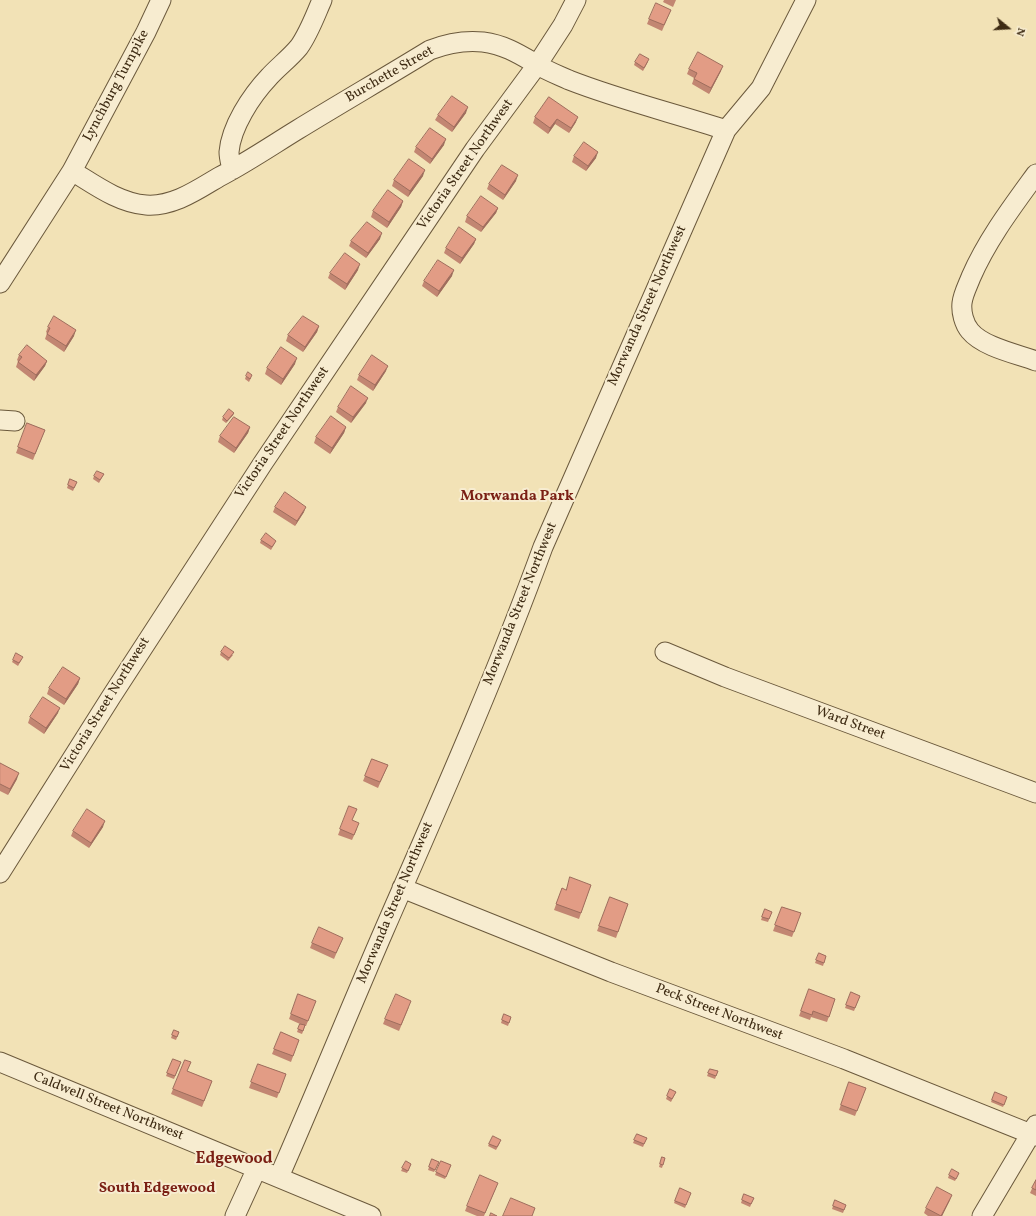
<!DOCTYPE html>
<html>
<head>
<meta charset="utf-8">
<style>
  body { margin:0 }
  #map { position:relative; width:1036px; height:1216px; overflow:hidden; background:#f2e2b6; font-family:Vollkorn,serif }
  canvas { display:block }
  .north { position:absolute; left:988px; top:8px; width:40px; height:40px; -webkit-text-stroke:3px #f7ecd0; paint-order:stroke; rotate:108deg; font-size:11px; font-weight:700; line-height:16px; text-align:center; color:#3e2b13 }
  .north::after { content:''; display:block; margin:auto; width:14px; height:18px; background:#3e2b13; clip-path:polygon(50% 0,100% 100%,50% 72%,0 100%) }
</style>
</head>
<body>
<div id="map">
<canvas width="1036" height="1216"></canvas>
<div class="north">N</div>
</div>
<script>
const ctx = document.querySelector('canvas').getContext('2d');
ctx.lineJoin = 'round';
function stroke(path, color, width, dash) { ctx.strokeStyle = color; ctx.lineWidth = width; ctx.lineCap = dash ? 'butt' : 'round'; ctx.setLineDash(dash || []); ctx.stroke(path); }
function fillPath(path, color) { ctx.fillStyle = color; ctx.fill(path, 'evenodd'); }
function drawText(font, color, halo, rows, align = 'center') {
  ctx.font = font + ' Vollkorn,serif'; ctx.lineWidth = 4; ctx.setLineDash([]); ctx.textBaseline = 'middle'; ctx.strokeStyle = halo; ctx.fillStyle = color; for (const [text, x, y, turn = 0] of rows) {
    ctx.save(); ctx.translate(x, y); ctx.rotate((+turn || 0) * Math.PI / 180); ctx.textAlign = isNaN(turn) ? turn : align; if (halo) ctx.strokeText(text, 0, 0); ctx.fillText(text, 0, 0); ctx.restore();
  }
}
const minor = new Path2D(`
  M232 170C231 164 229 158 229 152 231 127 251 96 269 77 278 67 290 58 299 47 309 33 315 16 322 0
  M72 171C95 185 119 203 146 205 173 207 197 190 219 177 246 163 271 146 297 130 341 103 386 77 430 50 448 43 464 40 483 42 505 45 519 54 536 64 547 71 558 75 569 80 620 100 674 113 726 130
  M1036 174C1012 207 987 240 971 277 968 285 963 294 962 303 961 312 964 324 970 331 983 347 1017 354 1036 361
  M0 283 72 171 146 32 161 0
  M0 420 15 421
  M665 652 725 677 1036 793
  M0 873 111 697 263 463 475 149 537 65 563 25 576 0
  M402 888 611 972 844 1059 1036 1136
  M0 1062 371 1216
  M279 1177C315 1095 349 1011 385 928 440 802 496 676 543 547L726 130 761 88 806 0
  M235 1216 257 1168
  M982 1216 1036 1125`);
stroke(minor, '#6b593c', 21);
stroke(minor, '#f7ecd0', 19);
fillPath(new Path2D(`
  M664 0H676L673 7 663 2Z
  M671 10 662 31 647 24 649 19Z
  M635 62H648L643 71 634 65Z
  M689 69 721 71 709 94 692 84 694 78 687 74Z
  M549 97 576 122 569 133 555 124 548 134 533 123 535 117Z
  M466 113 452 132 435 120 438 115Z
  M444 145 430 164 414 152 416 147Z
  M574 156 596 158 586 171 572 162Z
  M423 176 408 197 392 186 394 180Z
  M516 181 503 200 487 189 489 184Z
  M403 201 401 207 387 228 371 217 373 211Z
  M498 208 496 213 481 232 465 222 467 216Z
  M380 239 366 258 349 246 351 241Z
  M476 239 474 244 460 264 444 253 446 248Z
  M358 270 345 290 328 278 330 273Z
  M452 276 437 297 422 286 424 281Z
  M319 326 317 332 303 352 286 341 288 335Z
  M48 327 74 336 64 352 45 339 47 333 46 332Z
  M19 355 47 361 45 366 34 381 16 367 18 361 17 360Z
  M295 364 281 385 265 374 267 368Z
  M386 371 373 391 357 380 359 375Z
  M246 376 251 378 249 382 245 379Z
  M366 403 351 423 336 412 338 407Z
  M234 413 233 415 226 423 222 420 223 417Z
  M27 423 45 430 33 460 16 453Z
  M250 427 248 433 234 453 218 442 220 436Z
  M346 427 344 433 330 454 314 443 316 437Z
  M104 474 99 483 93 479 94 476Z
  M70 479 77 482 73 491 67 488Z
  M275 507 304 512 295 526 273 512Z
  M261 540 275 543 271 550 260 543Z
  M221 652 233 655 228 661 220 655Z
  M22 659 18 666 12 662 13 660Z
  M80 678 78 684 64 705 47 694 49 688Z
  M58 713 44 734 28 723 30 717Z
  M372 759 388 765 378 788 363 781Z
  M0 763 17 779 8 795 0 791Z
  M349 806 352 820 357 829 352 840 338 835Z
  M103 827 89 848 71 836 73 831Z
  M591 885 579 919 554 910 562 888 565 890Z
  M610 897 628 904 616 938 597 931Z
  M782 907 801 913 792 937 773 931Z
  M765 909 772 912 768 922 761 920Z
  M343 938 334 959 310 948 312 943Z
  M819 953 826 956 823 966 815 963Z
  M809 989 835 999 827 1022 811 1017 810 1020 799 1016Z
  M851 992 860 996 854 1011 845 1008Z
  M298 994 316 1001 306 1026H305L302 1034 297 1032 300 1024 289 1019Z
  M409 1007 399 1031 383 1024 385 1019Z
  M504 1014 511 1017 508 1026 501 1023Z
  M174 1030 179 1032 176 1040 171 1038Z
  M281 1032 299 1040 291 1062 272 1054Z
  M173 1059 181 1062 174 1079 166 1076Z
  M185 1060 187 1071 212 1081 202 1107 171 1094Z
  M258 1064 286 1074 277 1098 249 1088Z
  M710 1069 718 1071 715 1079 707 1076Z
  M849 1082 866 1088 855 1116 839 1110Z
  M670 1089 676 1092 671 1102 666 1099Z
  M995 1092 1007 1097 1003 1107 991 1102Z
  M637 1134 647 1138 643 1147 633 1143Z
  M493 1136 500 1143 496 1150 488 1146Z
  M662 1157 665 1158 662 1168 659 1167Z
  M432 1159 439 1162 434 1172 428 1170Z
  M406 1161 411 1164 407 1173 401 1171Z
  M441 1161 451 1165 445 1179 435 1175Z
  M959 1173 955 1181 948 1178 949 1175Z
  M1036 1180V1196L1030 1193Z
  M496 1188 484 1216H477L465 1211 467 1206Z
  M680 1188 691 1193 685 1208 674 1203Z
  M744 1194 754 1198 750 1207 741 1203Z
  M835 1200 846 1205 843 1213 832 1209Z
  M950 1200 942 1216H928L924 1213 926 1208Z`), '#c28672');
fillPath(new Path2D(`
  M723 66 721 71 709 94 711 88Z
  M468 107 466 113 452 132 454 127Z
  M578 117 576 122 569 133 571 128Z
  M557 119 555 124 548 134 550 128Z
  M446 139 444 145 430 164 432 159Z
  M598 152 596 158 586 171 588 166Z
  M425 170 423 176 408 197 410 191Z
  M518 175 516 181 503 200 505 195Z
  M403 201 401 207 387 228 389 222Z
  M498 208 496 213 481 232 483 227Z
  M382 233 380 239 366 258 368 253Z
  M476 239 474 244 460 264 462 258Z
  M360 264 358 270 345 290 347 284Z
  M454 270 452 276 437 297 439 291Z
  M319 326 317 332 303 352 305 347Z
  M76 330 74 336 64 352 66 346Z
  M297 358 295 364 281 385 283 379Z
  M47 361 45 366 34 381 36 375Z
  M388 366 386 371 373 391 375 385Z
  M368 398 366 403 351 423 353 417Z
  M234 413 233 415 226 423 227 421Z
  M250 427 248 433 234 453 236 448Z
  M346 427 344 433 330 454 332 448Z
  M306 507 304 512 295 526 297 521Z
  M80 678 78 684 64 705 66 699Z
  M60 708 58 713 44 734 46 728Z
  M19 773 17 779 8 795 10 789Z
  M105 821 103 827 89 848 91 843Z
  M952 1195 950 1200 942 1216H941Z`), '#9e6d5d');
const building = new Path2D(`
  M656 3 671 10 664 25 649 19Z
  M698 52 723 66 711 88 694 79 697 73 689 69Z
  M640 54 649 59 644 68 635 62Z
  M452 96 468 107 454 127 438 115Z
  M549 97 578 117 571 128 557 119 550 128 535 117Z
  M430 128 446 139 432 159 416 147Z
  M584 142 598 152 588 166 574 156Z
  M409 159 425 170 410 191 394 180Z
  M502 165 518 175 505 195 489 184Z
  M388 190 403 201 389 222 373 211Z
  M481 196 498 208 483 227 467 216Z
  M367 222 382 233 368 253 351 241Z
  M459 227 476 239 462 258 446 248Z
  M345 253 360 264 347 284 330 273Z
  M438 260 454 270 439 291 424 281Z
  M54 316 76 330 66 346 47 334 50 328 48 327Z
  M303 316 319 326 305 347 288 335Z
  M27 345 47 361 36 375 18 362 22 357 19 355Z
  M281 347 297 358 283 379 267 368Z
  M372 355 388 366 375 385 359 375Z
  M248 372 252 375 250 379 246 376Z
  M351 386 368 398 353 417 338 407Z
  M229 409 234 413 227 421 223 417Z
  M331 416 346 427 332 448 316 437Z
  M234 417 250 427 236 448 220 436Z
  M27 423 45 430 35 454 18 447Z
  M97 471 104 474 100 480 94 476Z
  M70 479 77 482 74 488 68 485Z
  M285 492 306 507 297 521 275 507Z
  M266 533 276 541 272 547 261 540Z
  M225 646 234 652 229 658 221 652Z
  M16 653 23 657 19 663 13 660Z
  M63 667 80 678 66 699 49 688Z
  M43 697 60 708 46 728 30 717Z
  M372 759 388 765 380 782 365 776Z
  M0 763 19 773 10 789 0 784Z
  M349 806 357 809 352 820 359 823 354 835 340 829Z
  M87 809 105 821 91 843 73 831Z
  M570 877 591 885 581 913 556 904 562 888 566 890Z
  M610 897 628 904 618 932 599 926Z
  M782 907 801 913 794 932 775 925Z
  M765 909 772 912 769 919 762 917Z
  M319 927 343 938 336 953 312 943Z
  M819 953 826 956 824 963 816 960Z
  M809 989 835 999 829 1017 813 1011 812 1015 801 1011Z
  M851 992 860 996 855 1008 846 1005Z
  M298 994 316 1001 308 1021 291 1014Z
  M396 994 411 1001 401 1025 385 1019Z
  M504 1014 511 1017 509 1023 502 1020Z
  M300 1024 305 1025 303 1031 298 1029Z
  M174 1030 179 1032 177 1037 172 1035Z
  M281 1032 299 1040 293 1056 274 1049Z
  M173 1059 181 1062 175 1076 167 1073Z
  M185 1060 191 1062 187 1071 212 1081 204 1101 173 1089Z
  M258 1064 286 1074 279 1093 251 1082Z
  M710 1069 718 1071 716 1076 708 1073Z
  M849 1082 866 1088 857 1111 841 1105Z
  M670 1089 676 1092 672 1099 667 1096Z
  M995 1092 1007 1097 1004 1105 992 1100Z
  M637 1134 647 1138 644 1144 634 1140Z
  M493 1136 501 1140 497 1147 489 1144Z
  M662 1157 665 1158 663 1165 660 1164Z
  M432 1159 439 1162 435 1170 429 1167Z
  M406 1161 411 1164 408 1171 402 1168Z
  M441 1161 451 1165 446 1177 436 1172Z
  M952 1169 959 1173 956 1179 949 1175Z
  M480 1175 498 1183 485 1213 467 1206Z
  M1036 1180V1190L1032 1188Z
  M937 1187 952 1195 941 1216 926 1208Z
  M680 1188 691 1193 686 1205 675 1201Z
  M744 1194 754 1198 751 1204 742 1200Z
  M511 1198 535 1208 532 1216H503Z
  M835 1200 846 1205 844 1210 833 1206Z
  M491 1213 497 1216H490Z`);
fillPath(building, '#e29c85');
stroke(building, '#9e6d5d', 1);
drawText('14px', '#3e2b13', '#f7ecd0', [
  ["Burchette Street",390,75,-30],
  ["Lynchburg Turnpike",117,86,-62],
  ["Victoria Street Northwest",466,165,-55],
  ["Morwanda Street Northwest",648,306,-66],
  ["Victoria Street Northwest",283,433,-56],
  ["Morwanda Street Northwest",521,604,-68],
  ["Victoria Street Northwest",106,705,-58],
  ["Ward Street",850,724,20],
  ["Morwanda Street Northwest",396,903,-67],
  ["Peck Street Northwest",719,1013,21],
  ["Caldwell Street Northwest",108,1107,22]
]);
drawText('bold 15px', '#7a1f14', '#f7ecd0', [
  ["Morwanda Park",517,497],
  ["South Edgewood",157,1189]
]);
drawText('bold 16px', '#7a1f14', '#f7ecd0', [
  ["Edgewood",234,1160]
]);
</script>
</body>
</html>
